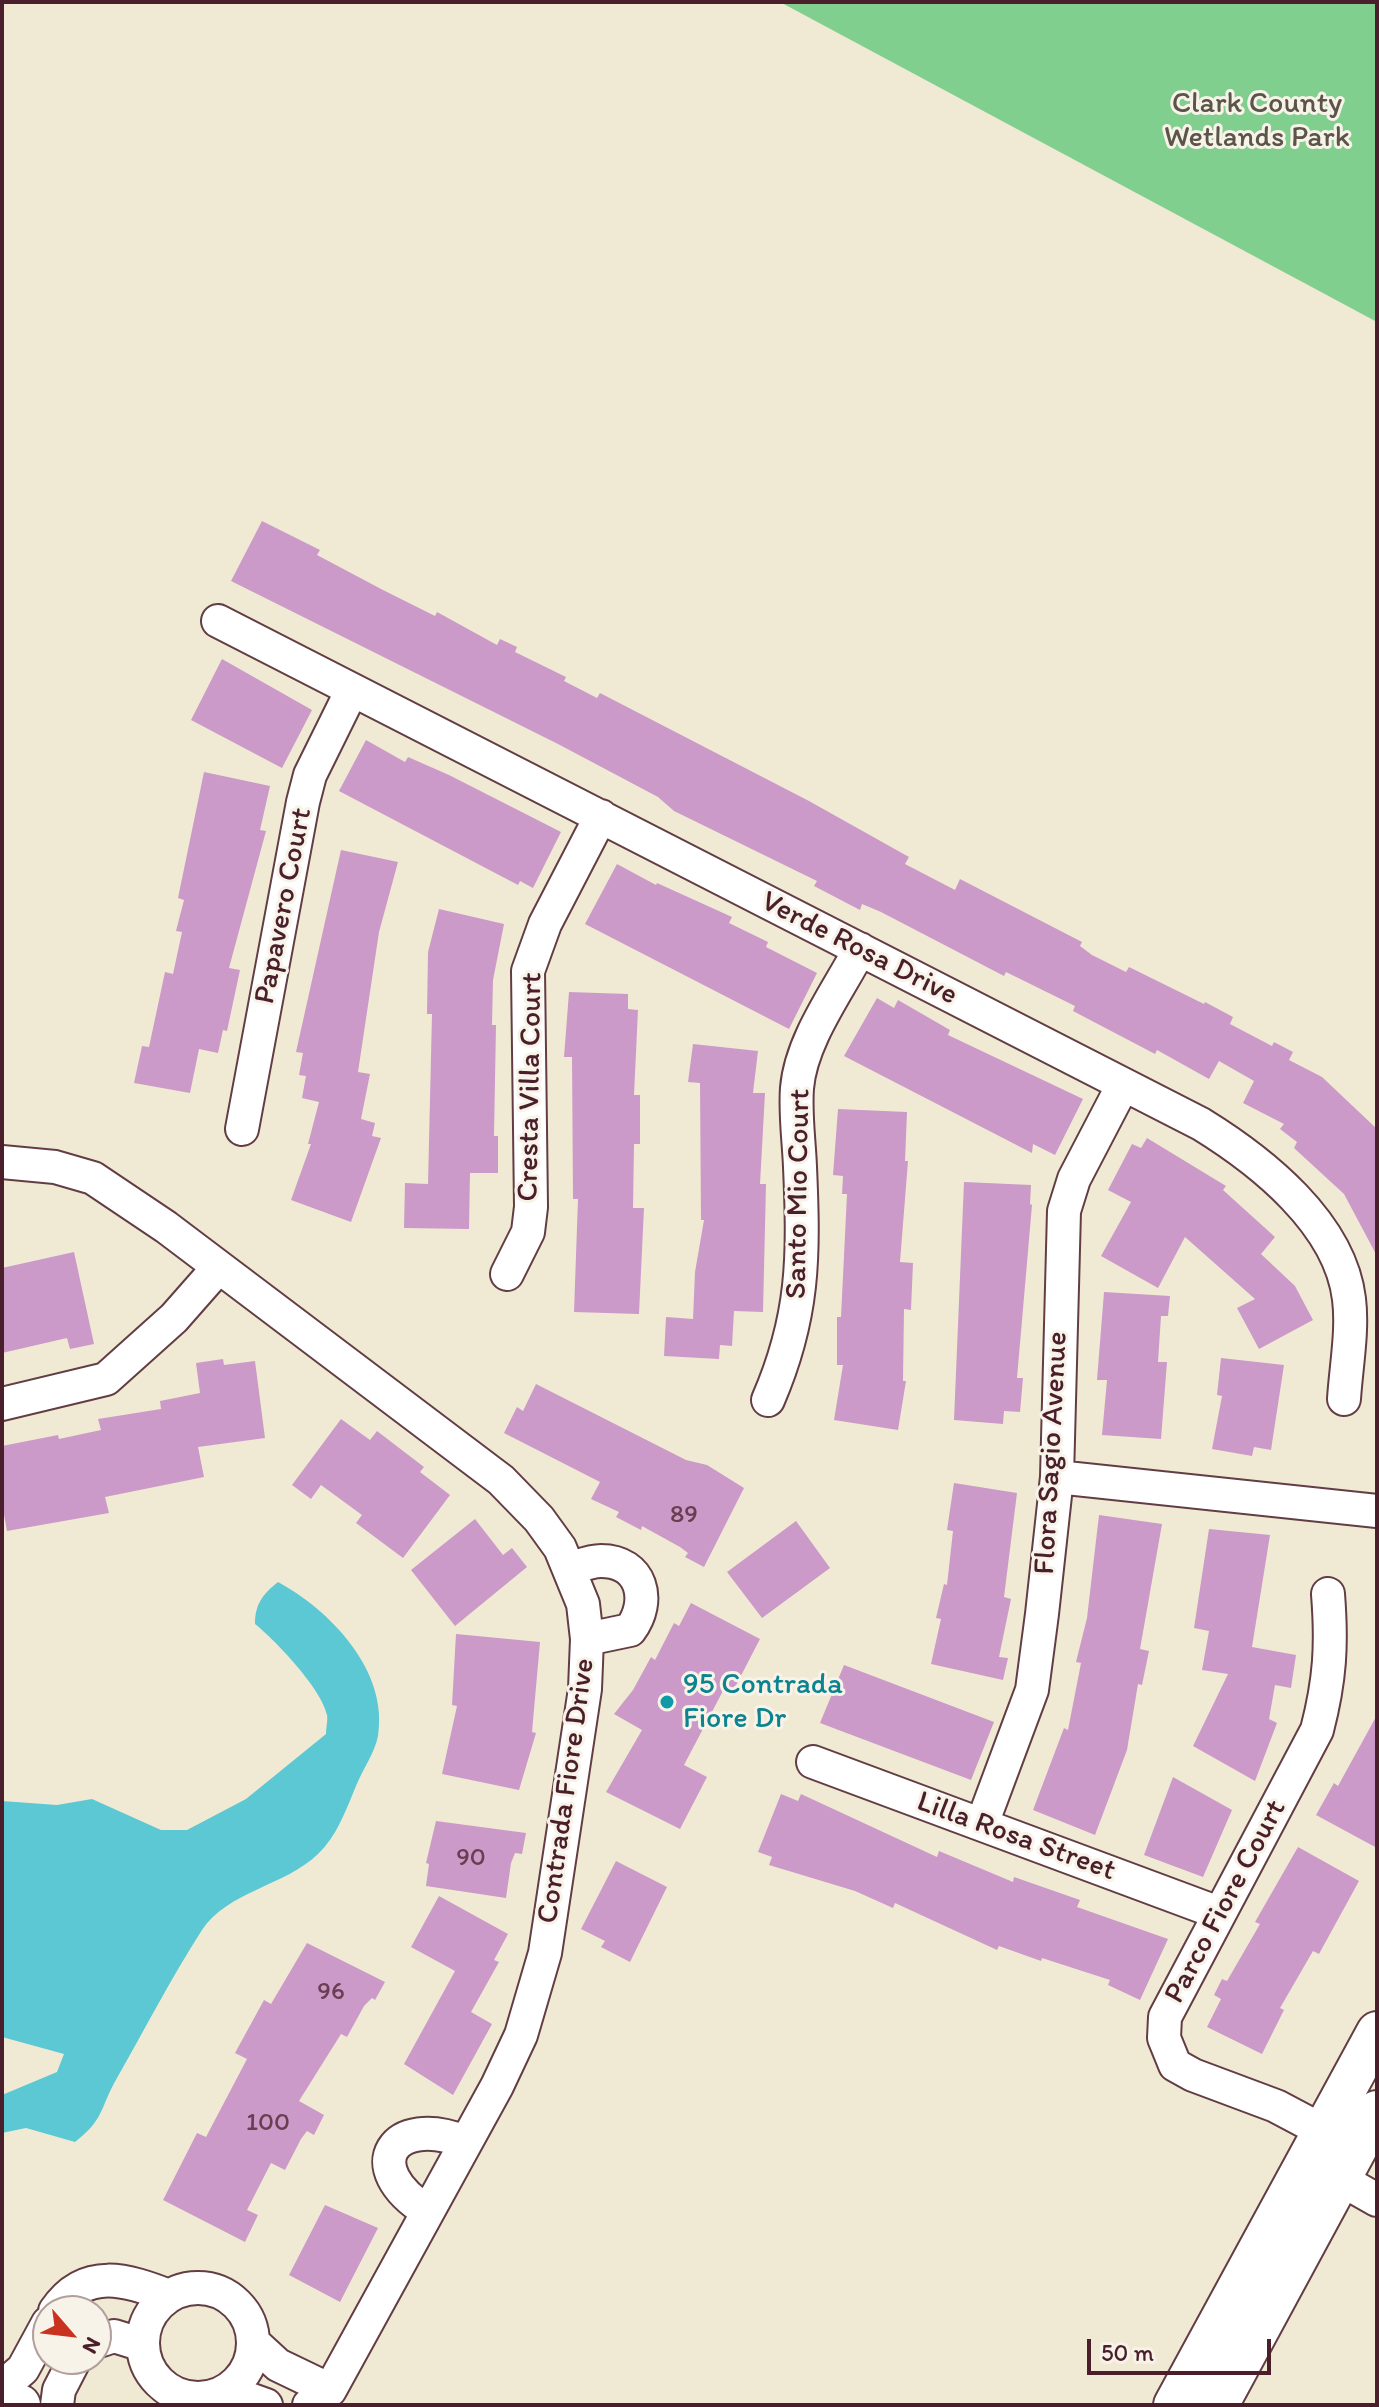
<!DOCTYPE html>
<html>
<head>
<meta charset="utf-8">
<style>
  body { margin:0 }
  #map { position:relative; width:1379px; height:2407px; overflow:hidden; background:#f0ead4; font-family:Itim,sans-serif }
  canvas { display:block }
  .frame { position:absolute; inset:0; border:4px solid #4a1f2b; pointer-events:none }
  .north { position:absolute; left:32px; top:2295px; width:80px; height:80px; box-sizing:border-box; background:#f7f3e8; border:2px solid #b29e9c; border-radius:50%; rotate:118deg; font-size:22px; font-weight:700; line-height:32px; text-align:center; color:#4a1f2b }
  .north::after { content:''; display:block; margin:auto; width:28px; height:36px; background:#c8321e; clip-path:polygon(50% 0,100% 100%,50% 72%,0 100%) }
  .scale { position:absolute; left:1087px; top:2339px; width:184px; height:36px; box-sizing:border-box; border:4px solid #4a1f2b; border-top:0; padding-left:10px; font-size:24px; line-height:28px; white-space:nowrap; color:#4a1f2b; -webkit-text-stroke:6px #f7f3e8; paint-order:stroke }
</style>
</head>
<body>
<div id="map">
<canvas width="1379" height="2407"></canvas>
<div class="frame"></div>
<div class="north">N</div>
<div class="scale">50 m</div>
</div>
<script>
const ctx = document.querySelector('canvas').getContext('2d');
ctx.lineJoin = 'round';
function fillPath(path, color) { ctx.fillStyle = color; ctx.fill(path, 'evenodd'); }
function stroke(path, color, width, dash) { ctx.strokeStyle = color; ctx.lineWidth = width; ctx.lineCap = dash ? 'butt' : 'round'; ctx.setLineDash(dash || []); ctx.stroke(path); }
function drawText(font, color, halo, rows, align = 'center') {
  ctx.font = font + ' Itim,sans-serif'; ctx.lineWidth = 6; ctx.setLineDash([]); ctx.textBaseline = 'middle'; ctx.strokeStyle = halo; ctx.fillStyle = color; for (const [text, x, y, turn = 0] of rows) {
    ctx.save(); ctx.translate(x, y); ctx.rotate((+turn || 0) * Math.PI / 180); ctx.textAlign = isNaN(turn) ? turn : align; if (halo) ctx.strokeText(text, 0, 0); ctx.fillText(text, 0, 0); ctx.restore();
  }
}
fillPath(new Path2D(`
  M780 2H1377V322Z`), '#80cf8e');
fillPath(new Path2D(`
  M278 1582C330 1610 389 1671 378 1736 375 1752 362 1771 356 1786 346 1810 337 1836 318 1854 285 1886 228 1891 202 1930 171 1978 145 2029 117 2078 100 2107 105 2119 75 2142L26 2128 2 2133V2095L57 2072 64 2054 2 2037V1801L57 1805 92 1799 161 1830H187L246 1799 326 1734C326 1728 328 1720 327 1715 322 1689 275 1640 255 1624 255 1604 263 1594 278 1582Z`), '#5cc8d4');
fillPath(new Path2D(`
  M262 521 320 550 317 555 383 590 435 616 437 612 497 645 500 639 517 647 515 652 566 677 564 681 597 698 600 693 809 801 909 857 905 864 955 890 960 879 1082 942 1080 946 1092 955 1126 972 1129 967 1204 1004 1205 1002 1233 1017 1230 1024 1272 1046 1274 1042 1293 1052 1289 1060 1322 1077 1377 1129V1256L1344 1194 1294 1148 1297 1142 1280 1129 1284 1124 1243 1103 1254 1081 1219 1061 1209 1079 1157 1050 1155 1054 1073 1011 1075 1006 1006 972 1004 976 881 912 862 904 860 910 814 886 817 881 674 811 658 797 558 744 231 581Z
  M222 659 312 710 282 768 191 720Z
  M366 740 405 762 408 757 449 775 561 832 533 888 520 881 518 885 339 791Z
  M204 772 270 786 260 830 266 831 229 968 240 970 227 1031 223 1030 218 1053 199 1049 190 1093 134 1083 142 1046 149 1047 165 972 173 974 182 932 176 931 184 900 178 898Z
  M341 850 398 862 379 932 358 1072 370 1074 361 1119 375 1123 372 1136 381 1138 351 1222 291 1200 311 1144H308L319 1102 302 1098 306 1076 299 1075 303 1053 296 1052Z
  M617 864 656 885 657 883 732 917 729 923 768 942 766 947 817 973 789 1029 585 924Z
  M439 909 504 924 493 980 492 1025H496L494 1136H498V1173H470L469 1229 404 1228 405 1183 428 1184 432 1014H427L428 952Z
  M569 992 628 994V1009L638 1010 634 1095H640V1144H634L633 1208H644L639 1314 574 1312 578 1199H573L572 1057H564Z
  M877 998 894 1008 898 1000 950 1030 948 1035 1083 1099 1055 1155 1033 1144 1032 1153 844 1056Z
  M693 1044 758 1051 753 1093H765L760 1184H766L763 1312 734 1311 732 1346 720 1345 719 1359 664 1356 666 1317 693 1319 695 1272 704 1220H701L700 1083 688 1082Z
  M838 1109 907 1112 905 1161H908L900 1262 913 1263 911 1310 904 1309 903 1381H906L898 1430 834 1420 843 1365H837V1317H841L847 1194H842L843 1176 833 1175Z
  M1147 1138 1226 1186 1223 1190 1275 1237 1261 1254 1295 1286 1313 1320 1259 1349 1237 1308 1255 1299 1185 1237 1158 1288 1101 1256 1131 1202 1108 1190 1132 1144 1141 1148Z
  M964 1182 1031 1185 1030 1204 1032 1205 1017 1378H1023L1020 1412 1004 1411 1003 1424 954 1420Z
  M74 1252 94 1344 70 1349 67 1338 2 1353V1268Z
  M1104 1292 1170 1296 1168 1316H1161L1158 1362H1167L1161 1439 1102 1435 1107 1380H1097Z
  M1221 1358 1284 1365 1271 1450 1254 1447 1252 1456 1212 1449 1222 1396 1217 1395Z
  M223 1359 224 1365 255 1361 265 1438 198 1447 204 1477 105 1497 109 1513 7 1531 2 1503V1446L58 1435 59 1439 101 1430 98 1419 161 1409 160 1401 200 1393 196 1363Z
  M536 1384 686 1460 707 1465 744 1488 704 1567 685 1557 688 1553 680 1547 642 1526 641 1530 616 1517 619 1512 591 1499 600 1482 504 1433 517 1407 523 1411Z
  M341 1419 370 1440 377 1431 424 1467 420 1472 450 1495 403 1558 356 1523 362 1515 321 1485 311 1499 292 1485Z
  M954 1483 1017 1493 1004 1597 1011 1599 999 1657 1008 1658 1003 1680 931 1664 941 1619 936 1618 944 1584 947 1585 953 1531 947 1530Z
  M1099 1515 1162 1524 1140 1649 1149 1651 1142 1685 1138 1684 1127 1750 1095 1835 1033 1810 1064 1728 1068 1730 1081 1663 1076 1662 1087 1618Z
  M475 1519 503 1555 512 1548 527 1567 455 1626 411 1570Z
  M796 1521 830 1568 762 1618 727 1572Z
  M1209 1529 1270 1535 1252 1647 1296 1655 1291 1688 1275 1685 1269 1719 1277 1723 1255 1781 1193 1746 1228 1674 1202 1670 1209 1631 1194 1628Z
  M691 1603 760 1639 733 1691 725 1687 684 1765 707 1777 680 1829 606 1792 642 1730 614 1714 633 1690 651 1657 655 1660 674 1623 679 1626Z
  M456 1634 540 1642 532 1732 536 1733 519 1790 442 1774 457 1706 452 1705Z
  M844 1665 994 1722 971 1780 820 1723Z
  M1377 1715V1848L1316 1815 1334 1783 1338 1786Z
  M1173 1777 1232 1810 1203 1877 1144 1855Z
  M781 1794 798 1801 801 1794 937 1857 939 1851 1013 1882 1014 1877 1080 1900 1077 1907 1168 1939 1140 2000 1108 1985 1110 1980 1042 1958 1041 1961 999 1946 997 1950 895 1903 893 1908 855 1891 769 1865 772 1857 758 1852Z
  M436 1821 526 1833 522 1854 515 1853 511 1863 506 1898 426 1886 429 1864 426 1863Z
  M1298 1847 1359 1881 1319 1954 1313 1951 1280 2008 1284 2010 1262 2054 1207 2027 1221 1999 1214 1995 1222 1979 1227 1981 1260 1924 1255 1922Z
  M616 1861 667 1887 630 1962 601 1947 605 1941 581 1929Z
  M439 1896 508 1934 494 1960 499 1962 471 2012 492 2024 453 2095 404 2064 455 1971 411 1947Z
  M307 1943 385 1982 375 2000 372 1998 364 2006 347 2037 341 2034 299 2101 324 2115 314 2135 307 2131 301 2139 285 2170 271 2163 247 2210 258 2215 245 2242 163 2200 197 2133 206 2137 247 2059 235 2053 264 2000 271 2004Z
  M325 2205 378 2228 340 2302 289 2275Z`), '#cb9ac8');
const minor = new Path2D(`
  M218 621 1201 1124C1261 1161 1340 1223 1349 1299 1353 1331 1346 1367 1344 1399
  M242 1129 303 802 310 775 352 690
  M2 1162 55 1167 93 1178 166 1227 501 1480 539 1519 560 1548 583 1604 587 1639 585 1689 545 1953 521 2035 497 2086 330 2390 309 2405
  M507 1274 528 1232 531 1207 528 971 545 924 601 816
  M768 1400C804 1317 804 1257 800 1167 799 1141 795 1114 797 1088 801 1040 838 991 860 949
  M2 1404 106 1379 174 1318 218 1268
  M1057 1477 1377 1511
  M569 1569C579 1566 590 1561 601 1561 642 1561 652 1601 630 1630L587 1639
  M1328 1594C1332 1645 1330 1680 1317 1730L1165 2017 1164 2038 1175 2065 1193 2075 1276 2106 1342 2141
  M813 1762 1219 1913
  M982 1824 1032 1690 1042 1614 1057 1477 1064 1211 1074 1179 1123 1085
  M1340 2179 1377 2200
  M427 2211C357 2167 393 2113 465 2142
  M143 2343a55 55 0 1 1 110 0a55 55 0 1 1-110 0Z
  M55 2311C85 2266 128 2280 169 2296
  M96 2342 114 2336 143 2345
  M253 2342 278 2365 330 2390
  M2 2387 23 2369 48 2323
  M227 2391 266 2405
  M57 2405 59 2390 75 2359`);
const major = new Path2D(`
  M2 2401 20 2405
  M1174 2405 1377 2032
  M1218 2405 1377 2111`);
stroke(minor, '#633d44', 36);
stroke(major, '#633d44', 44);
stroke(minor, '#fff', 32);
stroke(major, '#fff', 40);
for (const [x, y, r, color] of [
  [667,1702,8,"#0f9aa8"]
]) { const dot = new Path2D(); dot.arc(x, y, r, 0, 2 * Math.PI); ctx.fillStyle = color; ctx.fill(dot); stroke(dot, '#f7f3e8', 3); }
drawText('26px', '#6a3e52', null, [
  ["89",684,1515],
  ["90",471,1858],
  ["96",331,1992],
  ["100",268,2123]
]);
drawText('30px', '#5a5449', '#f7f3e8', [
  ["Clark County",1257,104],
  ["Wetlands Park",1257,138]
]);
drawText('30px', '#4a1f2b', '#f7f3e8', [
  ["Papavero Court",284,906,-79],
  ["Verde Rosa Drive",859,949,27],
  ["Cresta Villa Court",531,1087,-89],
  ["Santo Mio Court",799,1194,-89],
  ["Flora Sagio Avenue",1052,1453,-87],
  ["Contrada Fiore Drive",567,1791,-82],
  ["Lilla Rosa Street",1016,1837,20],
  ["Parco Fiore Court",1226,1902,-62]
]);
drawText('30px', '#0d838f', '#f7f3e8', [
  ["95 Contrada",683,1685],
  ["Fiore Dr",683,1719]
], 'left');
</script>
</body>
</html>
